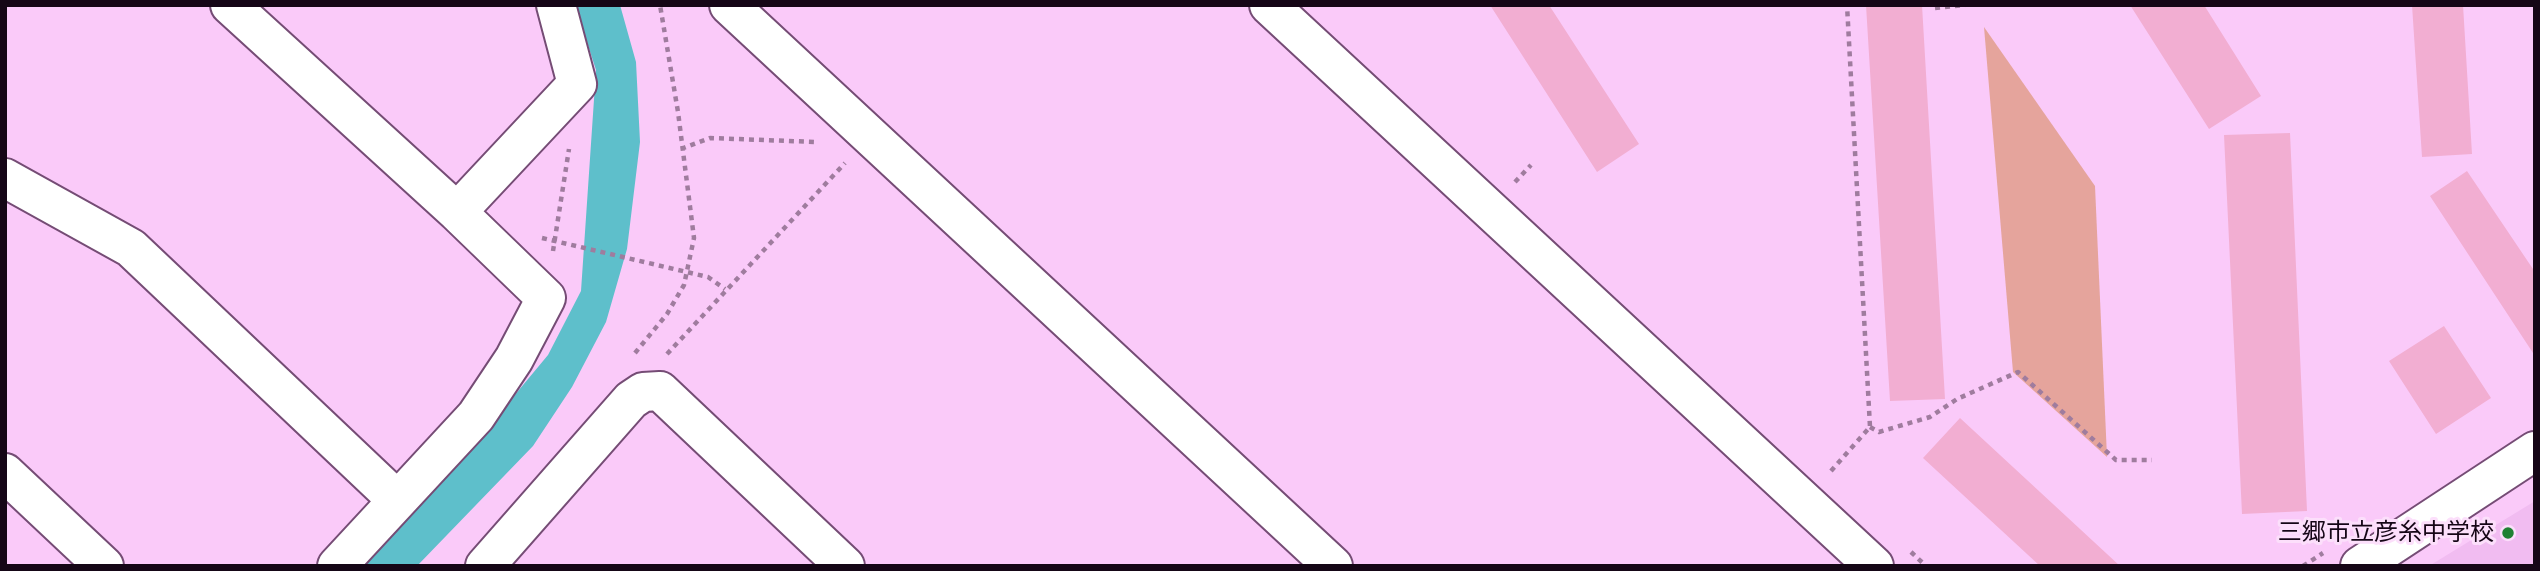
<!DOCTYPE html>
<html>
<head>
<meta charset="utf-8">
<style>
  body { margin:0 }
  #map { position:relative; width:2540px; height:571px; overflow:hidden; background:#facaf9; font-family:"Noto Sans",sans-serif }
  canvas { display:block }
  .frame { position:absolute; inset:0; border:7px solid #150616; pointer-events:none }
</style>
</head>
<body>
<div id="map">
<canvas width="2540" height="571"></canvas>
<div class="frame"></div>
</div>
<script>
const ctx = document.querySelector('canvas').getContext('2d');
ctx.lineJoin = 'round';
function fillPath(path, color) { ctx.fillStyle = color; ctx.fill(path, 'evenodd'); }
function stroke(path, color, width, dash) { ctx.strokeStyle = color; ctx.lineWidth = width; ctx.lineCap = dash ? 'butt' : 'round'; ctx.setLineDash(dash || []); ctx.stroke(path); }
function drawText(font, color, halo, rows, align = 'center') {
  ctx.font = font + ' "Noto Sans","Noto Sans JP",sans-serif'; ctx.lineWidth = 6; ctx.setLineDash([]); ctx.textBaseline = 'middle'; ctx.strokeStyle = halo; ctx.fillStyle = color; for (const [text, x, y, turn = 0] of rows) {
    ctx.save(); ctx.translate(x, y); ctx.rotate((+turn || 0) * Math.PI / 180); ctx.textAlign = isNaN(turn) ? turn : align; if (halo) ctx.strokeText(text, 0, 0); ctx.fillText(text, 0, 0); ctx.restore();
  }
}
fillPath(new Path2D(`
  M2535 501V566H2429Z`), '#f1bcf1');
fillPath(new Path2D(`
  M1984 27 2095 186 2107 457 2013 372Z`), '#e5a49c');
fillPath(new Path2D(`
  M575 5H620L636 62 640 142 627 249 606 322 572 387 533 446 417 566H364L469 450 548 355 581 291 596 70Z`), '#5ebfcb');
fillPath(new Path2D(`
  M1490 5H1549L1639 144 1597 172Z
  M1866 5H1922L1945 399 1890 401Z
  M2130 5H2204L2261 96 2209 129Z
  M2412 5H2463L2472 154 2422 157Z
  M2290 133 2307 511 2242 514 2224 135Z
  M2467 171 2535 272 2533 353 2430 196Z
  M2444 326 2491 398 2436 434 2389 361Z
  M1960 418 2120 566H2040L1923 458Z`), '#f2aed2');
const street = new Path2D(`
  M230 5 457 212 546 298 514 359 476 416 337 566
  M729 5 1333 566
  M5 178 131 248 397 500
  M457 212 577 84 556 5
  M5 473 104 566
  M485 566 631 400 643 392 660 391 845 566
  M2360 566 2535 451`);
const secondary = new Path2D(`
  M1269 5 1874 566`);
stroke(street, '#754c75', 42);
stroke(secondary, '#754c75', 42);
stroke(new Path2D(`
  M1935 8 1965 5
  M681 149 710 138 817 142
  M1515 182 1531 165
  M542 238 708 277 725 289
  M553 251 569 149
  M635 353 667 314 684 285 694 238 678 112 660 5
  M667 354 845 163
  M1870 427 1879 432 1930 417 1957 399 2018 372 2116 460H2152
  M1831 471 1870 427 1847 5
  M1911 552 1926 566
  M2303 566 2323 553`), '#9f7c9e', 4.5, [5, 5]);
stroke(street, '#fff', 38);
stroke(secondary, '#fff', 38);
for (const [x, y, r, color] of [
  [2508,533,7,"#1f8133"]
]) { const dot = new Path2D(); dot.arc(x, y, r, 0, 2 * Math.PI); ctx.fillStyle = color; ctx.fill(dot); stroke(dot, '#fcdffb', 2.5); }
drawText('24px', '#150616', '#fcdffb', [
  ["三郷市立彦糸中学校",2494,533]
], 'right');
</script>
</body>
</html>
